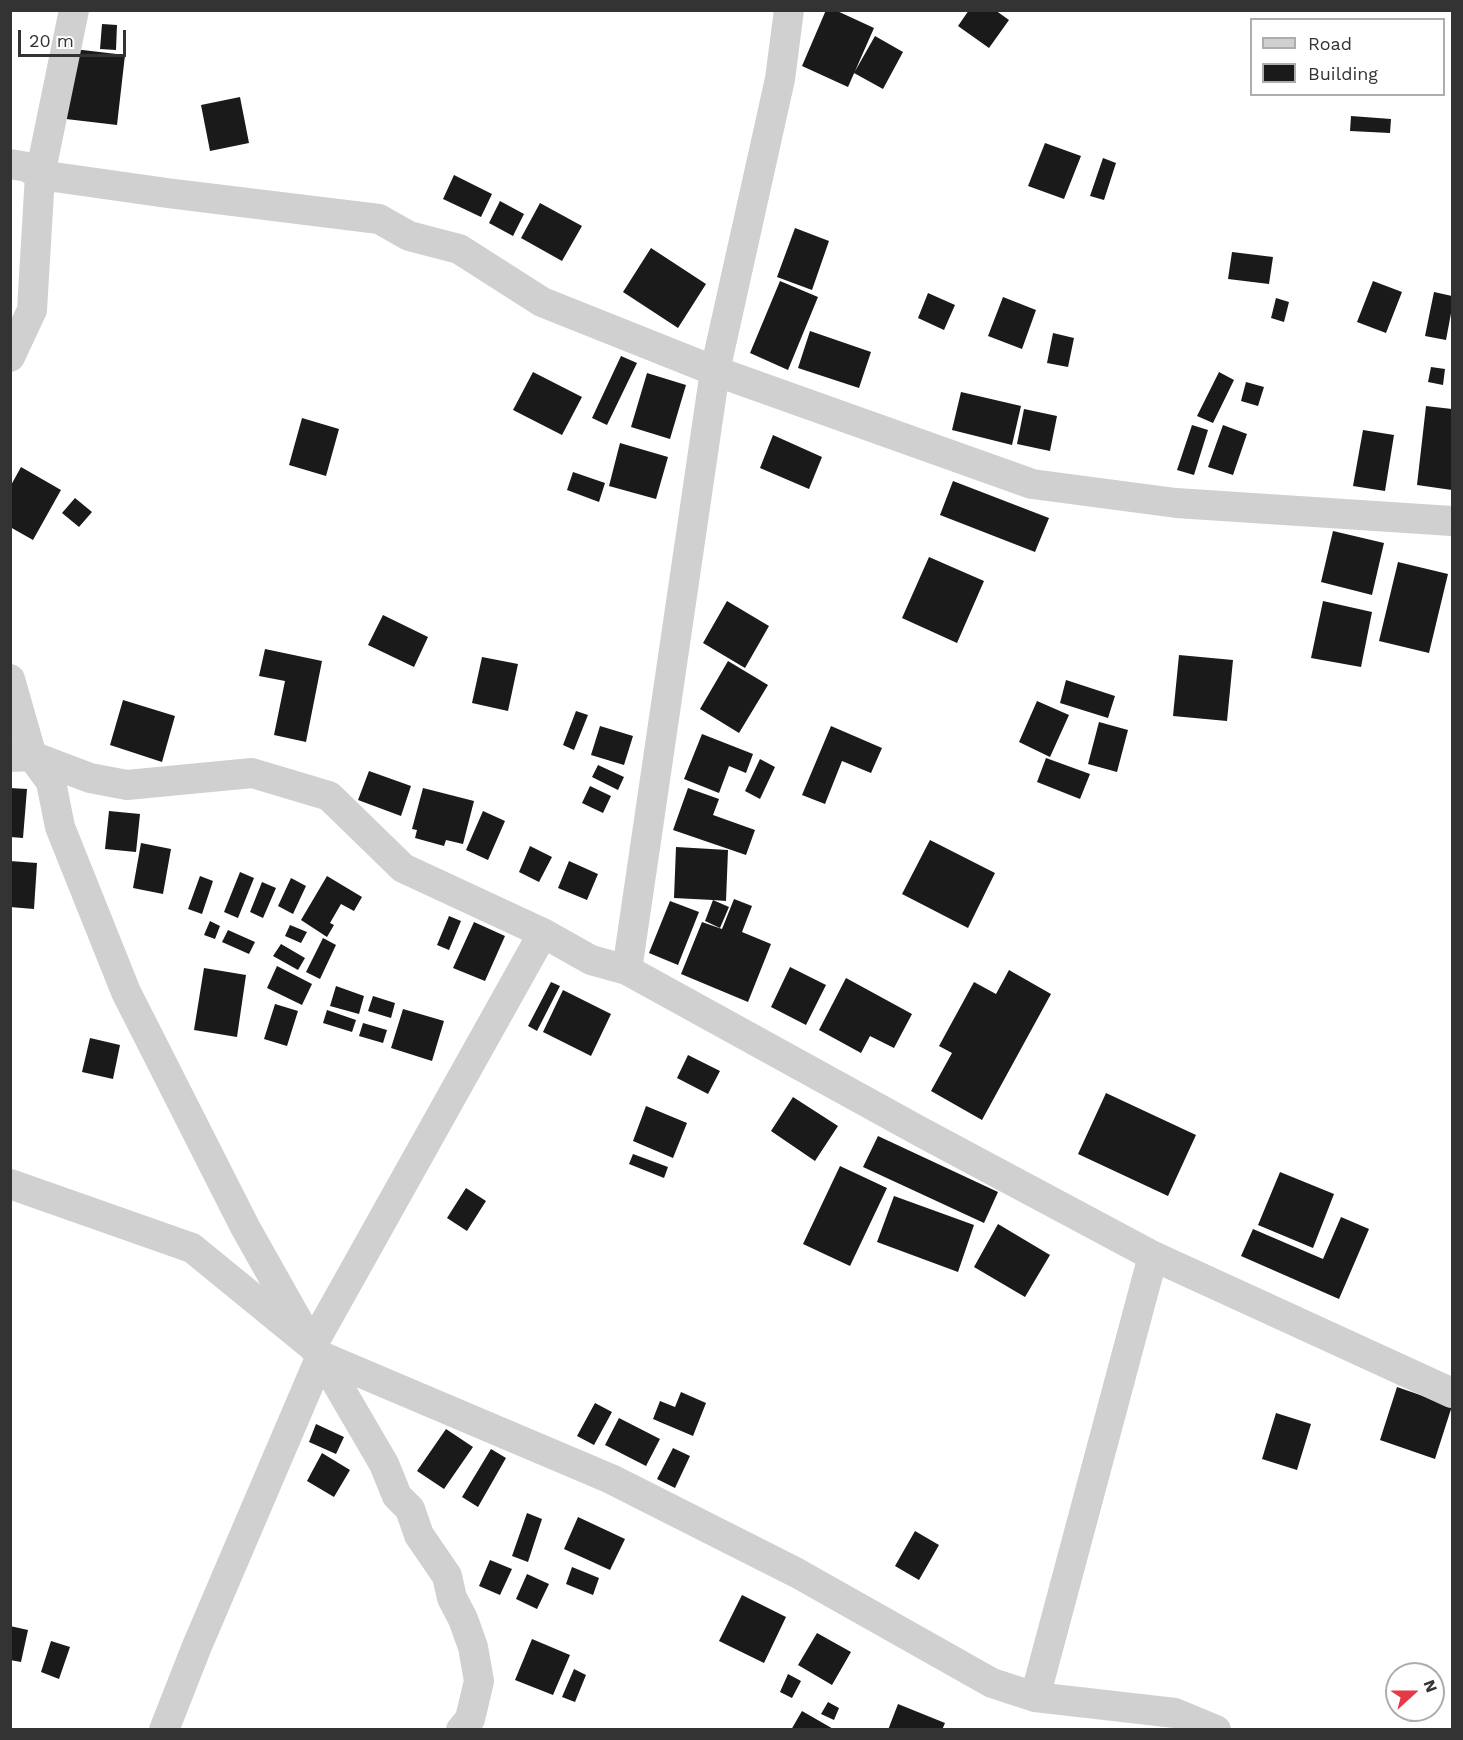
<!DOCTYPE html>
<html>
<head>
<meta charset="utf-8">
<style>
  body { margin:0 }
  #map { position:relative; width:1463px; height:1740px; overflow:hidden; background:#fff; font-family:"Work Sans",sans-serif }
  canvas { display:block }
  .frame { position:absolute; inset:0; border:12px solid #333; pointer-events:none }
  .legend { position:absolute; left:1250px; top:18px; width:195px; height:78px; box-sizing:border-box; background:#fff; border:2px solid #adadad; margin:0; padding:8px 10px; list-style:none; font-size:18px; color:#333 }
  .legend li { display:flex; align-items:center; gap:12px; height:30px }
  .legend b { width:30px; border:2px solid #adadad }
  .north { position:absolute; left:1385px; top:1662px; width:60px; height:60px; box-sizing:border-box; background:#fff; border:2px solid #adadad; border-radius:50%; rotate:69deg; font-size:16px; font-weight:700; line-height:24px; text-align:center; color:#333 }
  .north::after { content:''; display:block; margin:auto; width:21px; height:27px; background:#e63946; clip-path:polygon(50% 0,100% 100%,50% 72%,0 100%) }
  .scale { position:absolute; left:18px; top:30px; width:108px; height:27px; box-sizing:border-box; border:3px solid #333; border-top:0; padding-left:8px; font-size:18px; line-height:21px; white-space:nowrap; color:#333; -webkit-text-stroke:4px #fff; paint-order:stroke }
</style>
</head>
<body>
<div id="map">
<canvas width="1463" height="1740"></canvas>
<div class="frame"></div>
<ul class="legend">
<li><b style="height:8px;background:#d0d0d0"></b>Road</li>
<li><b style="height:16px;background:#1a1a1a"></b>Building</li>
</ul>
<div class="north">N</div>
<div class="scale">20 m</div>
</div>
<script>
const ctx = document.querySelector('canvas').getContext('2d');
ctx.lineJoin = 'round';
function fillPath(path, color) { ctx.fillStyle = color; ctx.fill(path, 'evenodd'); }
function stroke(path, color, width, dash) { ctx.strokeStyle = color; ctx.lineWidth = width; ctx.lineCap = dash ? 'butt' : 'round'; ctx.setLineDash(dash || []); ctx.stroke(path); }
fillPath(new Path2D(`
  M826 10H835L874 28 848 87 802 66Z
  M969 10H995L1009 20 989 48 958 26Z
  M102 24 117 25 116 50 100 49Z
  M875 36 903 52 883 89 854 73Z
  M74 49 125 55 117 125 66 119Z
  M240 97 249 143 210 151 201 105Z
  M1351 116 1391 119 1390 133 1350 131Z
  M1045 143 1081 156 1064 199 1028 186Z
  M1103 158 1116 163 1104 200 1090 196Z
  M454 175 492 194 481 217 443 199Z
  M500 201 524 214 513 236 489 223Z
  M540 203 582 226 562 261 521 238Z
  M795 228 829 241 812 290 777 277Z
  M651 248 706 284 678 328 623 292Z
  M1232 252 1273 257 1269 284 1228 279Z
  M780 281 818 297 788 370 750 353Z
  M1373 281 1402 292 1386 333 1357 322Z
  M1434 292 1452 296V308L1446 340 1425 336Z
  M928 293 955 305 944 330 918 318Z
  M1003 297 1036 310 1022 349 988 336Z
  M1276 298 1289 302 1284 322 1271 318Z
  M810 331 871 352 859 388 798 368Z
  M1053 333 1074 338 1068 367 1047 363Z
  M621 356 637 363 607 425 592 418Z
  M1431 367 1445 369 1443 385 1428 382Z
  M533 372 582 397 562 435 513 410Z
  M1219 372 1234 380 1213 423 1197 416Z
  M647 373 686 385 670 439 631 427Z
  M1246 382 1264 387 1258 406 1241 401Z
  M961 392 1021 406 1012 445 952 430Z
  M1426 406 1452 409V490L1417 485Z
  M1024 409 1057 416 1050 451 1017 444Z
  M302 418 339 429 326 476 289 465Z
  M1192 425 1208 430 1194 475 1177 470Z
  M1223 425 1247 434 1233 475 1208 467Z
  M1363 430 1394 435 1385 491 1353 486Z
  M773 435 822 457 809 489 760 468Z
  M620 443 668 457 656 499 609 486Z
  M21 467 61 490 33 540 10 527V487Z
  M573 472 605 483 599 502 567 490Z
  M953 481 1049 518 1035 552 940 515Z
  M75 498 92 512 79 527 62 513Z
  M1333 531 1384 543 1372 595 1321 582Z
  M929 557 984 581 957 643 902 618Z
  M1398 562 1448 574 1429 653 1379 641Z
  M727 601 769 626 745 668 703 643Z
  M1323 601 1372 612 1361 667 1311 658Z
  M383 615 428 637 414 667 368 645Z
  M265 649 322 661 306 742 274 735 285 681 259 676Z
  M1179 655 1233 660 1227 721 1173 716Z
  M482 657 518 664 508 711 472 703Z
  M728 661 768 685 739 733 700 709Z
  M1066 680 1115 696 1108 718 1060 703Z
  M123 700 175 716 162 762 110 745Z
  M1037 701 1069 715 1050 757 1019 742Z
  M576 711 588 715 574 750 563 745Z
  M1099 722 1128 730 1117 772 1088 764Z
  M600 726 633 736 624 765 591 755Z
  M831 726 882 748 871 773 842 761 825 804 802 795Z
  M702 734 753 754 746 773 729 766 719 793 684 779Z
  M1046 758 1090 774 1080 799 1037 782Z
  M760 759 775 767 760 799 745 791Z
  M598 765 624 777 618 790 592 777Z
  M369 771 411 786 401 816 358 800Z
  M590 786 611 796 603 813 582 803Z
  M10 788 27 789 23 838 10 837Z
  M423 788 474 801 463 844 446 840 444 846 415 838 417 830 412 829Z
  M688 788 719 799 713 815 755 830 746 855 673 830Z
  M109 811 140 814 136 852 105 849Z
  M483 811 505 821 488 860 466 850Z
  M930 840 995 873 968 928 902 894Z
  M141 843 171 849 163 894 133 888Z
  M530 846 552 857 539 882 519 872Z
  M676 847 728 850 726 901 713 900 729 907 720 928 705 921 713 900 674 898Z
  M10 861 37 863 34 909 10 907Z
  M569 861 598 874 587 900 558 888Z
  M240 872 254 878 238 918 224 912Z
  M200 876 213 881 202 914 188 909Z
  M327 876 362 897 354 911 341 904 330 923 334 925 327 937 301 920Z
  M291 878 306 886 293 914 278 906Z
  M262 882 276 888 263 918 250 912Z
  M734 899 752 906 742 932 771 944 748 1002 681 974 702 922 722 929Z
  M670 901 699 912 678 965 649 953Z
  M449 916 461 921 449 950 437 945Z
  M210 921 220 926 215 939 204 935Z
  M474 922 505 936 485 981 453 968Z
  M290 925 307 932 301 943 285 936Z
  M228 930 255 942 249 954 222 942Z
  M323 938 336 945 320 979 306 972Z
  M281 944 305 958 298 970 273 956Z
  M277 966 312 984 302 1005 267 988Z
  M790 967 826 985 806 1025 771 1007Z
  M204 968 246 975 237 1037 194 1030Z
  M1009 970 1051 994 982 1120 931 1091 952 1053 939 1046 974 982 996 994Z
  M846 978 912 1014 894 1048 870 1036 861 1053 819 1030Z
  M551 982 560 986 537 1031 528 1026Z
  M336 986 364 996 359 1014 330 1006Z
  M563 990 611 1014 591 1056 543 1032Z
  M373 996 395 1003 391 1018 368 1011Z
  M275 1004 298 1011 287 1046 264 1039Z
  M403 1009 444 1021 432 1061 391 1048Z
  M327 1010 356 1020 352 1032 323 1023Z
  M363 1023 387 1030 383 1043 359 1036Z
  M90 1038 120 1045 113 1079 82 1072Z
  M688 1055 720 1071 708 1094 677 1078Z
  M1106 1093 1196 1135 1168 1196 1078 1154Z
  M793 1097 838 1126 815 1161 771 1131Z
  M646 1106 687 1123 673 1158 633 1141Z
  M878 1136 998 1192 984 1223 863 1167Z
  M633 1154 668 1167 664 1178 629 1164Z
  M840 1166 887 1188 850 1266 803 1244Z
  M1280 1172 1334 1194 1313 1248 1258 1225Z
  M466 1188 486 1201 467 1231 447 1218Z
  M894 1196 974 1225 958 1272 877 1242Z
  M1341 1217 1369 1229 1339 1299 1241 1256 1253 1229 1323 1259Z
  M998 1224 1050 1255 1025 1297 974 1267Z
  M1397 1387 1452 1406 1435 1459 1380 1440Z
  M681 1392 706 1403 693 1436 653 1419 660 1401 675 1407Z
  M595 1403 612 1412 594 1445 577 1436Z
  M1276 1413 1311 1424 1297 1470 1262 1459Z
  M619 1418 660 1439 646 1466 605 1445Z
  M316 1424 344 1437 336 1454 309 1442Z
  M446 1429 473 1447 444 1489 417 1471Z
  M673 1448 690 1456 675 1488 657 1479Z
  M491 1449 506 1458 478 1507 462 1497Z
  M322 1453 350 1470 334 1497 307 1481Z
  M527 1513 542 1519 528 1562 512 1556Z
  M578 1517 625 1539 610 1570 564 1549Z
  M915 1531 939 1545 919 1580 895 1566Z
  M490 1560 512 1569 500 1595 479 1586Z
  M572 1567 599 1578 593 1595 566 1584Z
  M527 1574 549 1584 537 1609 516 1599Z
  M742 1595 786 1617 764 1663 719 1641Z
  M10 1626 28 1630 21 1662 10 1660Z
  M817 1633 851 1652 832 1685 798 1665Z
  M532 1639 570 1655 553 1695 515 1680Z
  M51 1641 70 1647 59 1679 41 1672Z
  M574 1669 586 1675 575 1702 562 1697Z
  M788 1674 801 1681 792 1698 780 1692Z
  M828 1702 839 1708 834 1720 821 1714Z
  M898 1704 945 1723 942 1730H888Z
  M802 1711 835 1730H791Z`), '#1a1a1a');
stroke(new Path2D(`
  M10 164 27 167 40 175 167 193 379 219 409 236 459 249 542 302 715 371 1032 484 1176 503 1452 521
  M10 357 32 310 40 175 74 10
  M10 679 32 756 51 782 60 827 126 992 245 1227 312 1346 321 1356 384 1464 397 1496 410 1509 419 1535 447 1576 452 1598 463 1619 473 1647 479 1681 470 1719 461 1730
  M10 757 32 756 90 778 127 785 252 773 329 796 403 868 543 933 591 960 627 970 921 1132 1153 1256 1452 1393
  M627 970 715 371 780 79 789 10
  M10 1184 192 1248 312 1346 543 933
  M321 1356 611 1479 797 1573 992 1683 1035 1697 1175 1713 1216 1730
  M1035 1697 1153 1256
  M164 1730 197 1646 321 1356`), '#d0d0d0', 30);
</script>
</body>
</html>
